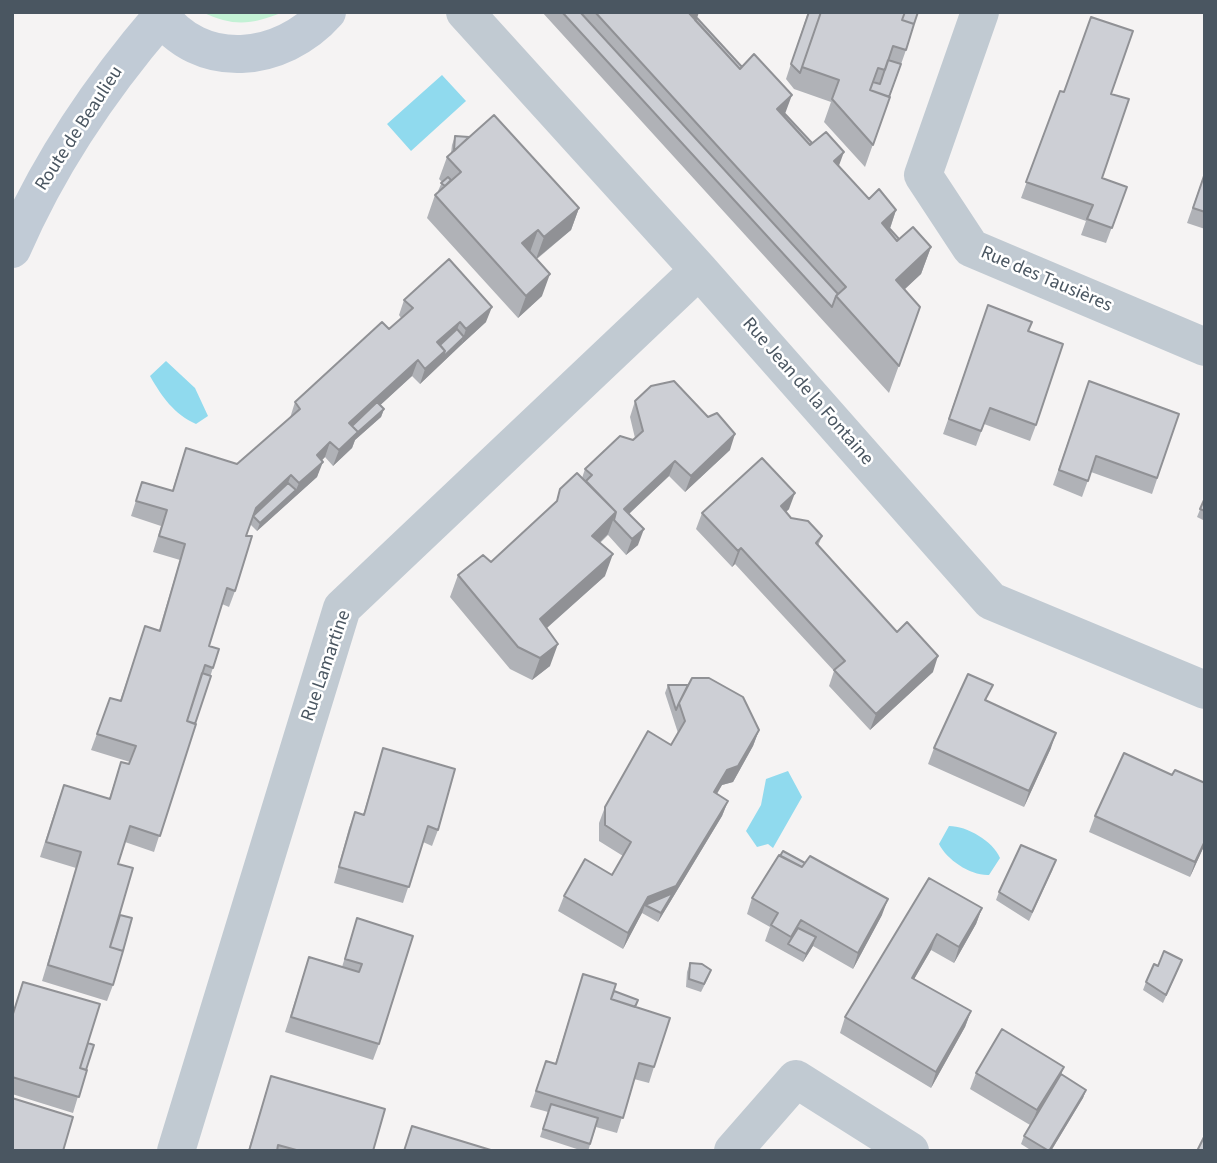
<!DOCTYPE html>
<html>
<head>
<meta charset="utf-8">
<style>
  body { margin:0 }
  #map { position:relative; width:1217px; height:1163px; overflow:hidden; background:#f5f3f3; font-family:"Source Sans 3",sans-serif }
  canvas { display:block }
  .frame { position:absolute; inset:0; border:14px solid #4a5661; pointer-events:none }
</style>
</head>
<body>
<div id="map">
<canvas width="1217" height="1163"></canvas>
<div class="frame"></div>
</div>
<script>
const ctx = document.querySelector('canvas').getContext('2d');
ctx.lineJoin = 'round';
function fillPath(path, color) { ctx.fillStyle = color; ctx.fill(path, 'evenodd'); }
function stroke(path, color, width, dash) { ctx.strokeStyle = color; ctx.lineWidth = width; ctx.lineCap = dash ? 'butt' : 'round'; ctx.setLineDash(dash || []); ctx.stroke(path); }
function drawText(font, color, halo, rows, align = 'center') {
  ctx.font = font + ' "Source Sans 3",sans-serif'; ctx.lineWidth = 5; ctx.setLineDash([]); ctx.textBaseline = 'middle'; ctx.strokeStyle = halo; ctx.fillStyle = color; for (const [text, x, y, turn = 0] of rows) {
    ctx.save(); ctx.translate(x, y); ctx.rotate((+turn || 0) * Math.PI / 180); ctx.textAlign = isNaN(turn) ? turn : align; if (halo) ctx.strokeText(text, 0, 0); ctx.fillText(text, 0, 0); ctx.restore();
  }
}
fillPath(new Path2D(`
  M202 12H283C251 25 234 27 202 12Z`), '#c3f1d5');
fillPath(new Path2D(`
  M442 75 466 101 411 151 387 124Z
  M166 361 195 388 208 416 196 424C174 414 162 397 150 376Z
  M788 771 802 797 773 848 768 844 757 847 746 831 761 805 766 779Z
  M949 826C967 826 993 841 1000 858L989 875C971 876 947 860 939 844Z`), '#90daee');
stroke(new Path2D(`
  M465 12 699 270 991 601 1205 690
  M980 12 923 175 971 248 1205 347
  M176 1151 342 608 699 270
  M733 1151 796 1079 910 1151`), '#c1cad2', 38);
stroke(new Path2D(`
  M158 12C200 73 282 63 327 12
  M12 249C49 163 100 88 161 17`), '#c1cbd6', 38);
fillPath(new Path2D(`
  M542 12H699L697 18 812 143 838 165 869 199 896 210 890 229 899 239 931 247 921 274 904 289 920 307 889 393Z
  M808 12 906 50 865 167 824 122 831 102 794 89 786 79Z
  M1060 91 1111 94 1102 178 1127 187 1106 243 1081 235 1086 221 1021 198Z
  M455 136 579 208 571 230 537 259 542 296 518 318 427 218 435 195 439 192 438 191 442 182 439 179 447 157 451 153 452 145Z
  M1205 172V229L1187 223Z
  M404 300 486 322 461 345 420 384 412 376 380 405 384 409 381 417 355 440 352 448 333 466 325 457 322 460 317 477 257 531 250 524 246 536 235 591 229 607 222 604 209 646 219 649 154 852 125 842 118 864 120 915 113 985 107 1001 42 981 76 868 40 857 58 801 64 785 109 799 121 762 129 764 130 762 91 750 110 698 120 701 145 626 159 630 180 560 153 552 161 526 131 516 142 482 172 491 186 448 237 464 290 418 295 402 389 329 401 318 399 315Z
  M988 305 1028 331 1036 425 1030 441 984 424 976 446 943 434Z
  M1089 381 1179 414 1152 494 1091 472 1082 497 1053 485Z
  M635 401 730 450 685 492 669 476 629 514 638 545 626 555 608 535 600 543 605 576 547 628 550 666 532 680 510 669 450 597 458 575 491 562 582 478 585 469 635 438 630 417Z
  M1205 497V521L1197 517Z
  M789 509 786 512 791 518 822 536 818 546 933 672 870 730 829 686 834 671 735 564 732 567 696 529 702 513Z
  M668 685 759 730 753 746 733 782 722 785 717 794 728 801 722 816 658 922 642 913 623 949 558 911 564 896 612 875 623 856 599 841V823L605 807 671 745 678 733 665 693Z
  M987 701 1051 748 1024 807 928 764 934 748Z
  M383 748 438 830 432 846 423 842 403 903 334 883 349 828 355 812 363 815Z
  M1172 775 1205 783V844L1190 877 1089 832 1095 816Z
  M1053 869 1029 921 996 900 999 892Z
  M929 878 982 908 976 924 954 963 931 950 914 979 971 1011 965 1027 931 1088 840 1033 845 1017Z
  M752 898 882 915 853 969 813 946 803 962 765 941 770 927 747 914Z
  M357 918 379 1044 373 1060 285 1032 309 957 342 967Z
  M690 963 711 970 708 978 701 992 686 987 687 972Z
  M1158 966 1179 968 1163 1003 1143 990 1146 982Z
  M583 974 611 999 635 1007 654 1067 649 1083 634 1079 617 1133 596 1127 588 1151H583L540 1137 548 1112 530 1107 546 1061 555 1064Z
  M23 982 88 1044 86 1070 73 1113 12 1094V1015Z
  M1064 1067 1061 1074 1086 1090 1083 1098 1051 1151H1032L1021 1144 1024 1136 1030 1125 970 1089 976 1073Z
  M271 1076 373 1151H248Z`), '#b0b2b7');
fillPath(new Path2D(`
  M690 12H699L694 26 689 13Z
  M792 95 782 122 777 109Z
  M844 152 834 179V161Z
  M579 208 571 230 536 259 544 237Z
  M896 210 887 237 882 223Z
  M538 230 530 252 522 243Z
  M931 247 921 274 886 307 896 280Z
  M550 274 542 296 518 318 526 296Z
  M492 307 486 322 461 345 466 329Z
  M460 322 454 337 437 353V342Z
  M464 337 461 345 420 384 425 369 445 351Z
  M418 360 412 376 349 434V423Z
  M384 409 381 417 355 440 352 448 333 466 339 450Z
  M735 434 730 450 685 492 691 476Z
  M330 442 325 457 311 471 317 455Z
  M675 461 669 476 618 524 624 509Z
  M323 462 317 477 257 531 260 523 296 490 299 483Z
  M291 475 285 491 253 516 256 508Z
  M795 493 789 509 775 522 781 506Z
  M616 512 608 534 584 558 592 536Z
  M644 529 638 545 626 555 632 539Z
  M741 548 735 564 732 567 738 551Z
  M613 554 605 576 532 641 540 619Z
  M558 644 550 666 532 680 540 658Z
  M938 656 933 672 870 730 876 714Z
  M759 730 753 746 733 782 722 785 708 808 714 792 727 770Z
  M1056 733 1051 748 1024 807 1029 791Z
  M728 801 722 816 658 922 661 913 645 905 642 913 623 949 628 933 648 897Z
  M1205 841V844L1190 877 1195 862Z
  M888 899 882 915 853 969 858 953Z
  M982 908 976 924 954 963 959 947Z
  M937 934 931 950 906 993 912 978Z
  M816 937 813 946 803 962 806 954Z
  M971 1011 965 1027 931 1088 936 1072Z
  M1064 1067 1058 1082 1031 1126 1037 1110Z
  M1086 1090 1083 1098 1051 1151H1049Z`), '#909195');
const building = new Path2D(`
  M562 12H580L838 294 836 296 832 307Z
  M595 12H690L689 13 740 69 754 54 792 95 777 109 810 145 826 132 844 152 834 161 869 199 879 189 896 210 882 223 897 241 913 227 931 247 896 280 920 307 899 366 836 296 846 287Z
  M809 12H821L800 73 791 64Z
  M821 12H905L902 20 914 24 906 50 893 46 885 70 878 68 870 90 890 97 873 145 832 99 839 80 802 67Z
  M905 12H918L914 24 902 20Z
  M1091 17 1133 31 1111 94 1129 99 1102 178 1127 187 1112 228 1087 219 1093 205 1026 182 1060 91 1064 92Z
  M697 18 742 67 740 69 695 20Z
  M888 60 901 64 889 97 870 90 873 82 880 84Z
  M785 114 812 143 810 145 783 115Z
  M494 115 579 208 544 237 538 230 522 243 550 274 526 296 435 195 461 172 447 157Z
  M455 136 469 137 454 151Z
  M1205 173V212L1193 208Z
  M448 177 451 180 445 186 441 183Z
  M890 229 899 239 897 241 888 230Z
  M449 259 492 307 466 329 460 322 437 342 445 351 425 369 418 360 349 423 358 432 339 450 330 442 317 455 323 462 299 483 291 475 256 508 246 536H252L235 591 227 588 209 646 219 649 213 668 205 665 187 721 196 724 160 836 130 826 118 864 133 868 110 947 123 951 113 985 48 965 81 852 46 842 64 785 110 799 121 762 129 764 136 746 97 734 110 698 121 701 145 626 160 631 185 544 159 536 167 510 136 501 142 482 173 491 186 448 237 464 300 409 295 402 382 322 389 329 413 308 404 300Z
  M988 305 1032 322 1028 331 1063 344 1036 425 990 408 981 431 949 419Z
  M457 329 464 337 442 358 445 351 440 345Z
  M674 381 708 417 717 413 735 434 691 476 675 461 624 509 644 529 632 539 614 520 616 512 586 481 592 475 585 469 620 436 633 440 643 431 635 401 651 386Z
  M1089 381 1179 414 1157 478 1096 456 1088 481 1059 470Z
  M377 402 384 409 358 432 352 426Z
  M762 458 795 493 781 506 791 518 808 521 822 536 816 543 897 632 907 622 938 656 876 714 834 670 845 661 741 548 738 551 702 513Z
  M577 473 616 512 592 536 613 554 540 619 558 644 540 658 518 647 458 575 483 555 491 562 557 501 560 489Z
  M288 483 296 490 260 523 253 516Z
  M1204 500H1205V511L1200 509Z
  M202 673 211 676 195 724 187 721Z
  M968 674 993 685 985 700 1056 733 1029 791 934 748Z
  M692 678H709L743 697 759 730 738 766 727 770 714 792 728 801 676 886 648 897 628 933 564 896 585 859 612 875 631 842 605 825V807L648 731 671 745 685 721 679 703Z
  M668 685H688L679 703 676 710Z
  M383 748 455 769 438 830 428 826 409 887 339 867 355 812 364 815Z
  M1124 753 1172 775 1175 770 1205 783V841L1195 862 1095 816Z
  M1021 845 1056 860 1032 912 999 892Z
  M783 851 805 863 802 867 780 856Z
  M779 855 802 867 810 856 888 899 858 953 801 920 791 937 771 925 778 913 752 898Z
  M929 878 982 908 959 947 937 934 912 978 971 1011 936 1072 845 1017Z
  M673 893 661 913 645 905Z
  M120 915 132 918 123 951 110 947Z
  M357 918 413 936 379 1044 291 1017 309 957 359 972 362 964 345 959Z
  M798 928 816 937 806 954 788 944Z
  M1164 951 1182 960 1166 995 1146 982 1154 964 1158 966Z
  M690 963 702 964 711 970 704 984 689 979Z
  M583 974 616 984 611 999 670 1018 654 1067 639 1063 623 1118 536 1091 546 1061 556 1064Z
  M23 982 100 1004 80 1068 87 1070 79 1097 12 1077V1017Z
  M614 991 638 1000 635 1007 611 999Z
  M1002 1029 1064 1067 1037 1110 976 1073Z
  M88 1043 94 1045 86 1070 80 1068Z
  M1061 1074 1086 1090 1049 1151 1024 1136Z
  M271 1076 385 1109 373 1151H300L278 1145 277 1151H249Z
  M12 1098 73 1117 63 1151H12Z
  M551 1104 598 1118 590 1144 543 1129Z
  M412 1126 494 1151H404Z
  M1205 1135V1151H1197Z`);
fillPath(building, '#cdcfd5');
stroke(building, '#909195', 2);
drawText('19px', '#4a5661', '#fff', [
  ["Route de Beaulieu",80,129,-57],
  ["Rue des Tausières",1046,280,23],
  ["Rue Jean de la Fontaine",807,392,49],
  ["Rue Lamartine",327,666,-71]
]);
</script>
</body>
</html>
